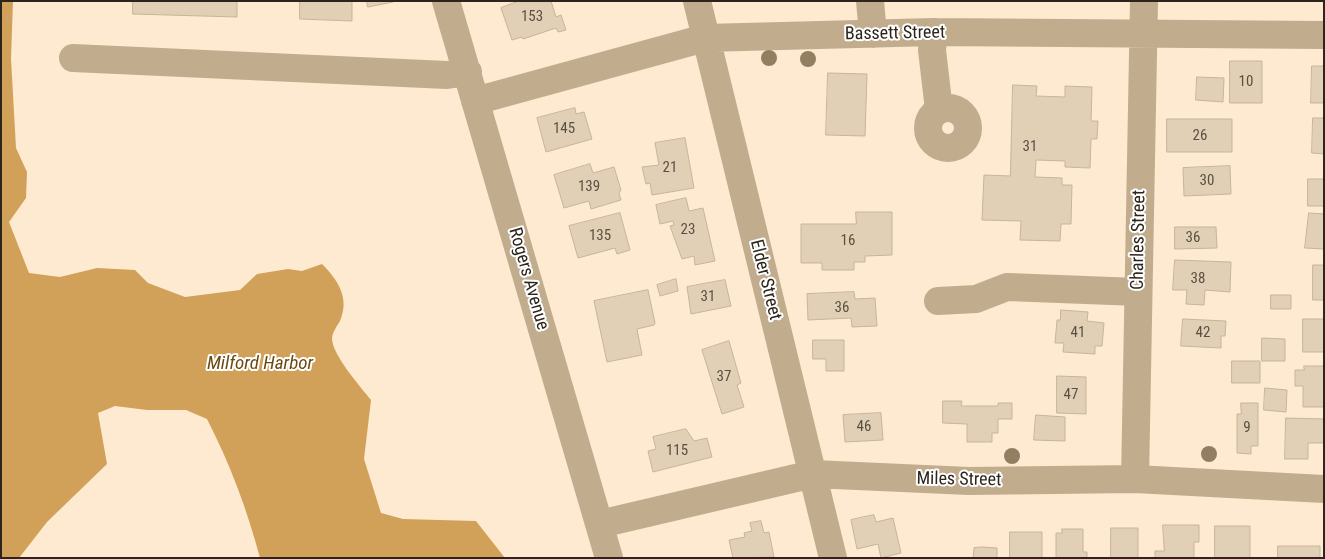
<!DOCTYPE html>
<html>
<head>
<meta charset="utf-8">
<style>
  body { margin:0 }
  #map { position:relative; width:1325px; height:559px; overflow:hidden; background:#fdead0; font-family:"Roboto Condensed",sans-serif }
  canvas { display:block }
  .frame { position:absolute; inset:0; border:2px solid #2c251b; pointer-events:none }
</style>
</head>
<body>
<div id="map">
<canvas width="1325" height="559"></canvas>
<div class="frame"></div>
</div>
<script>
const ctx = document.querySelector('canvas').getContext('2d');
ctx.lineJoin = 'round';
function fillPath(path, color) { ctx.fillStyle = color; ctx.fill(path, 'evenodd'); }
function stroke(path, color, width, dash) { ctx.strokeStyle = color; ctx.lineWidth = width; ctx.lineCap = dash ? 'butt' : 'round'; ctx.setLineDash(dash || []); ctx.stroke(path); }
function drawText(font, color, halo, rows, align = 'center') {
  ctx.font = font + ' "Roboto Condensed",sans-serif'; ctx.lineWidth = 4; ctx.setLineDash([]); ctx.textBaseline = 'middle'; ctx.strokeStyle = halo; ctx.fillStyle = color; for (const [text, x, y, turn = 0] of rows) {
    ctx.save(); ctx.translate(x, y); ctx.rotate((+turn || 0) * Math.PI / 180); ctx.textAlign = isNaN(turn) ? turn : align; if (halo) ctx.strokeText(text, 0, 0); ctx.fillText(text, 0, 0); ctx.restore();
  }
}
fillPath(new Path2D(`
  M1 1H13L11 59 16 148 27 172 26 198 9 222 29 273 60 277 97 268 135 270 148 283 185 297 240 290 257 274 288 269 302 271 322 264C338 280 350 298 340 321 337 326 332 333 332 339 333 356 360 386 371 400L364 459 381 513 403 519 476 521 505 558H260C247 509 230 464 207 419L186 410H147L115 406 98 413 107 464 47 522 19 558H1Z`), '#d1a159');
const building = new Path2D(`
  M133 1H237V17L133 14Z
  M300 1H352V21L300 19Z
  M367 1H392L393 2 368 7Z
  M519 1H551L556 17 561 15 566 30 558 32 556 28 523 39 522 37 512 40 501 8Z
  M1230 61H1262V103H1230Z
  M1312 66H1324V103H1311Z
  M828 73 867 74 865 136 826 135Z
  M1197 77 1224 78 1223 102 1196 100Z
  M1013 85 1037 86 1036 96 1065 97V86L1092 87 1091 121H1098L1097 139H1091L1090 168 1065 167V161L1036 160 1035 177 1062 178V185H1072L1071 224H1061L1060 241 1020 240 1021 221 982 220 984 175 1010 176Z
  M575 108 576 114 584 112 592 139 546 152 537 118Z
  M1313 118H1324V154L1312 153Z
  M1167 119H1232V152H1167Z
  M685 138 694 188 652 195 650 183 646 184 642 167 659 165 655 143Z
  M590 164 593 173 614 167 621 190 619 193 621 200 591 209 589 201 564 208 554 175Z
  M1230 166 1231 194 1184 196 1183 168Z
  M1308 179H1324V206H1308Z
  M686 198 689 211 703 208 715 261 695 265 694 256 682 259 670 226 674 225 673 221 660 224 656 205Z
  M856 212H892V255L865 256V262H854V270H822V263H801V224H856Z
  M620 213 630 250 617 254 615 248 578 258 569 226Z
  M1309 213 1324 214V249L1305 248Z
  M1175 227H1216L1217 248 1175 249Z
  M1175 260 1231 262 1230 292 1205 290 1204 305 1186 304 1187 290H1173Z
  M1313 265H1324V300H1313Z
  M676 279 678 291 660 296 657 285Z
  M725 280 731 306 691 314 687 287Z
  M648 290 655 323 654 325 637 329 642 355 607 362 594 301Z
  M854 292 855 299 875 298 877 326 852 327 851 318 808 320 807 294Z
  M1271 295H1291V309H1271Z
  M1061 310 1088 312 1087 321 1104 323 1102 346H1095V354L1063 352 1064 343H1055L1057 320H1060Z
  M1183 319 1226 321 1225 336H1221V348L1181 346Z
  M1303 319H1324V352H1303Z
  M1262 338 1285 339V361H1262Z
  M813 340H844V371H826V359H813Z
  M729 341 741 383 737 385 744 407 722 414 702 350Z
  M1232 361H1260V383H1232Z
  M1304 366H1324V407H1303V386H1295V370H1304Z
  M1057 376 1086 377V414L1057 413Z
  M1265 388 1287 390 1286 412 1264 410Z
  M943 401H962L961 406H998V403H1012V419H998V433H992V442H967V424L943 423Z
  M1241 403H1258V446H1251V454L1237 453V414H1241Z
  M881 413 883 440 845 442 843 415Z
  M1036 415 1065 417V441L1034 440Z
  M1286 418 1324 419V443H1308V459H1285Z
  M686 429 694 441 707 438 712 457 653 472 648 451 656 449 653 437Z
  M874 515 876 522 893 518 901 553 881 558 878 544 857 549 851 520Z
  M761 521 764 533 769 532 774 557 733 558 729 540 745 537 744 533 752 531 750 523Z
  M1163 525H1199V542H1194V558H1155V551H1164Z
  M1215 526H1250V558H1215Z
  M1111 528H1138V558H1111Z
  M1062 529H1083V552H1087V558H1056V533H1062Z
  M1010 532H1042V558H1010Z
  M1278 546H1320V558H1278Z
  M982 547 997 548V558H973L974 548Z`);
fillPath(building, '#e2d0b6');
stroke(building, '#c6b49b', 1);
stroke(new Path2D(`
  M1 18 12 17
  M1 23 2 21`), '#baaa96', 3, [1, 4]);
stroke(new Path2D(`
  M446 1 609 558
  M697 1 833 558
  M870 1 873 34
  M934 32 932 50 939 110
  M73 58 447 75 468 72
  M475 101 705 38 934 32 1324 35
  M928 128a20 20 0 1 1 40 0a20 20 0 1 1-40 0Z
  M938 301 976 299 1007 287 1138 292
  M1135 479 1144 1
  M600 524 813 474 969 481 1135 479 1324 489`), '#c2ac8e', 28);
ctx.fillStyle = '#927f61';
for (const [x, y] of [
  [769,58],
  [808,59],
  [1209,454],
  [1012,456]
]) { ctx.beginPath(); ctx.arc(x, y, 8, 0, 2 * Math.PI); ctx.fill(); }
drawText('15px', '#5a5042', null, [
  ["153",532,17],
  ["10",1246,82],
  ["145",564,129],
  ["26",1200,136],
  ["31",1030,147],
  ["21",670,168],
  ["30",1207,181],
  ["139",589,187],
  ["23",688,230],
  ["135",600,236],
  ["36",1193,238],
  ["16",848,241],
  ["38",1198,279],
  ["31",708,297],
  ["36",842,308],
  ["41",1078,333],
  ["42",1203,333],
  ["37",724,377],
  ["47",1071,395],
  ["46",864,427],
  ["9",1247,428],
  ["115",677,451]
]);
drawText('18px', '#2c251b', '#fff', [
  ["Bassett Street",895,34,-1],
  ["Charles Street",1139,240,-89],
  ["Rogers Avenue",528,279,74],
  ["Elder Street",765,280,76],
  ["Miles Street",959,480,1]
]);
drawText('italic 19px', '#6b4a12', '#fff', [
  ["Milford Harbor",260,364]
]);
</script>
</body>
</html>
